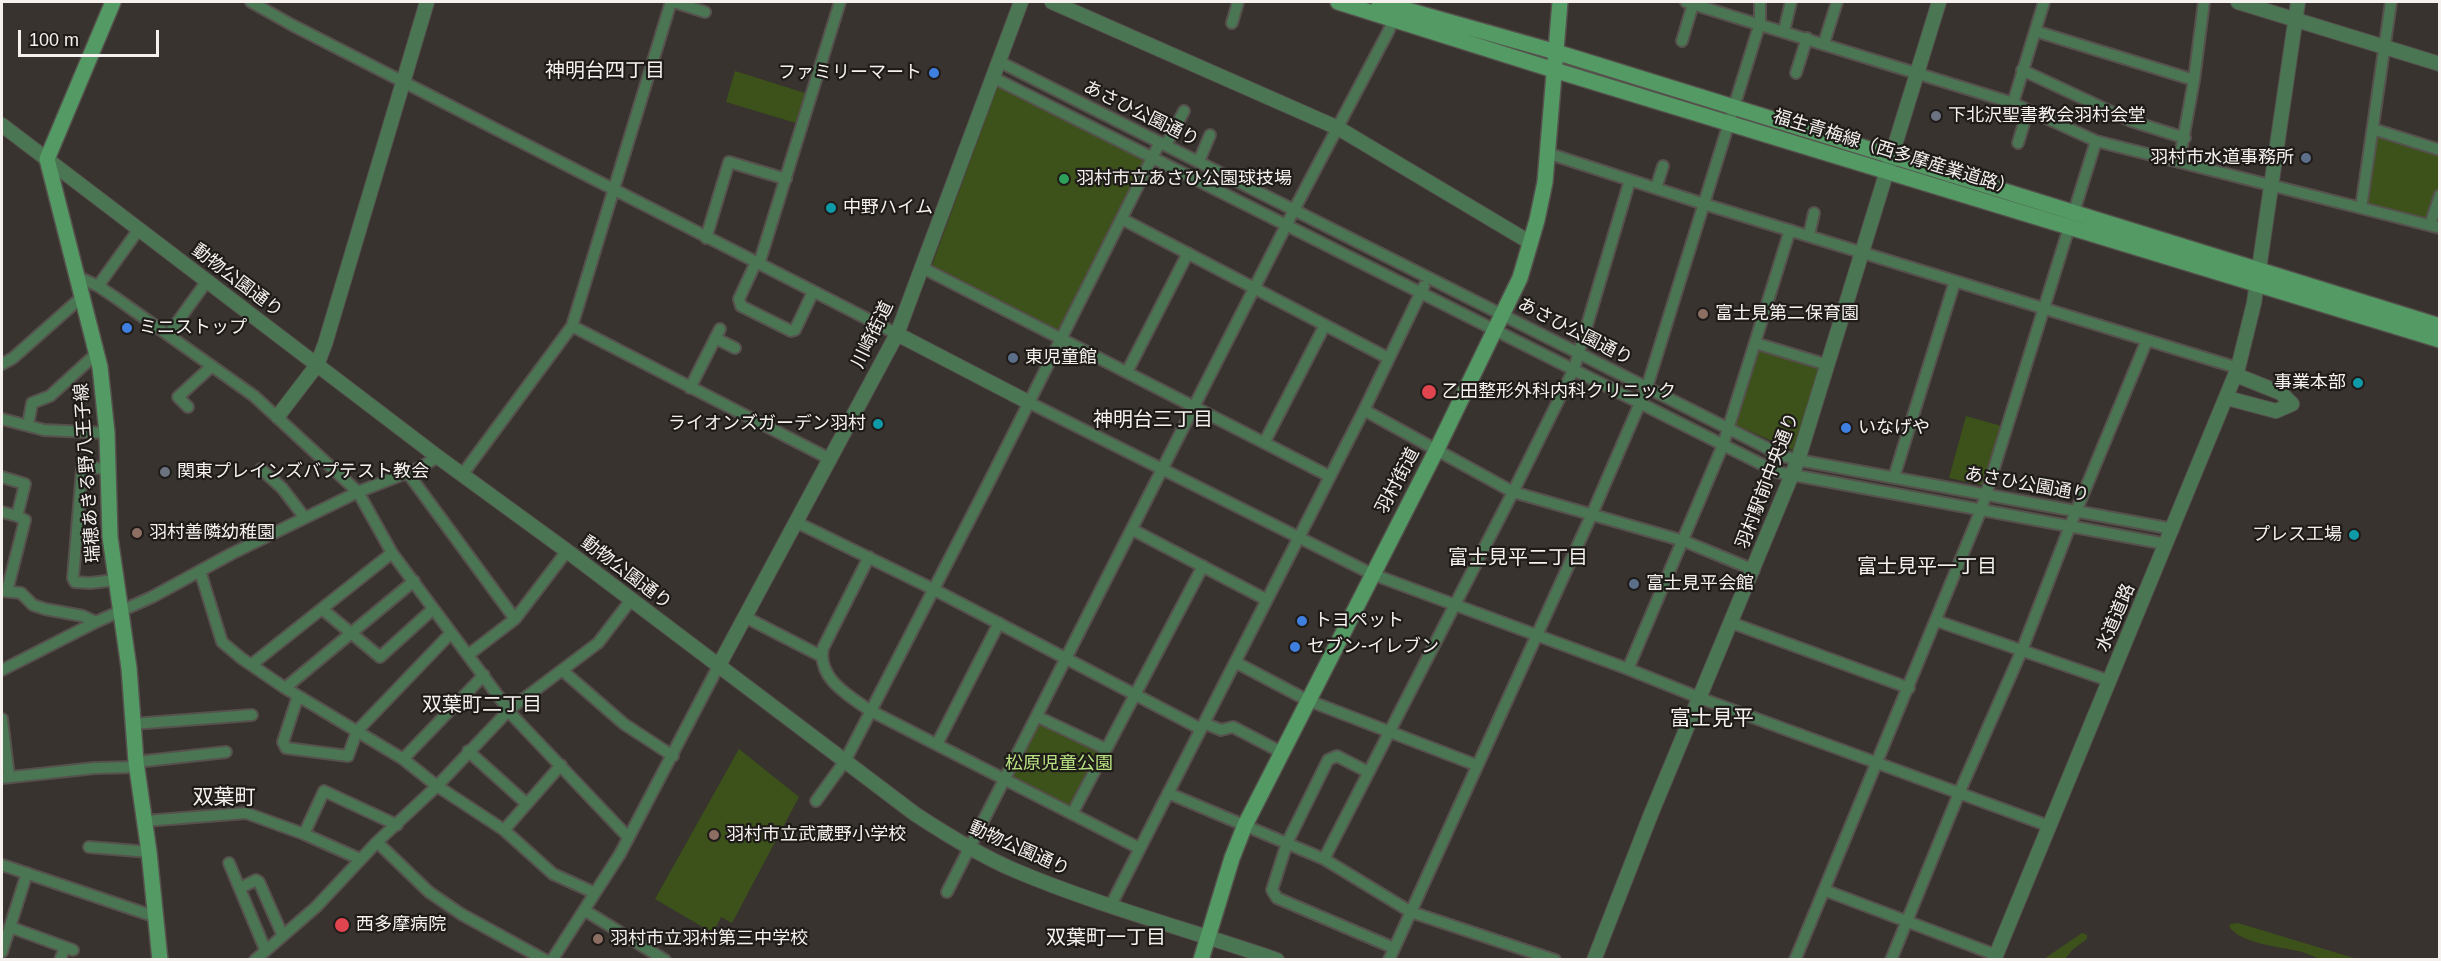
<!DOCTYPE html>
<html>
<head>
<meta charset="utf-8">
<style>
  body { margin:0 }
  #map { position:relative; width:2441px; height:961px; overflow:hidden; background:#38332e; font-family:Arial,sans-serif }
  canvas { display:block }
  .frame { position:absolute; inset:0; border:3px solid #f4f1ee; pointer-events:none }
  .scale { position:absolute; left:18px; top:30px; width:141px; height:27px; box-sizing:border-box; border:3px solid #f4f1ee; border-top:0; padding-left:8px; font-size:18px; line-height:21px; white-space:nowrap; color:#f4f1ee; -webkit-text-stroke:4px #1e1b19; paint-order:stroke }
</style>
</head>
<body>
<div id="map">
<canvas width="2441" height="961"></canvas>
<div class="frame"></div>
<div class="scale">100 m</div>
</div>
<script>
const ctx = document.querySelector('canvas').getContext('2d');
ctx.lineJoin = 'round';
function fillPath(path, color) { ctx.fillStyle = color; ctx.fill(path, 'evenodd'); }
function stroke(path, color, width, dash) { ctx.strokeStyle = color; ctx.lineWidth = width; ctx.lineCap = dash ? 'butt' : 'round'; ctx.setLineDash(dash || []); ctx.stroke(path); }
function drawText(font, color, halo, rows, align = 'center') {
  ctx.font = font + ' Arial,"Noto Sans JP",sans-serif'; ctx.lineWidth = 4.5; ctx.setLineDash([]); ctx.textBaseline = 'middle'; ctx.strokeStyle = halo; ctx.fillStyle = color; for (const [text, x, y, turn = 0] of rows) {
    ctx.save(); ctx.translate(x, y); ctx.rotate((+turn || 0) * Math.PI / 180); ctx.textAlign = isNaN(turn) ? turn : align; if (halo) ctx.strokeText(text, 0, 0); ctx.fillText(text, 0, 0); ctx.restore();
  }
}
fillPath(new Path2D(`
  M735 71 805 93 796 123 726 102Z
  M999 83 1150 155 1064 333 932 265Z
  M2380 136 2439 154V185L2430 217 2426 219 2369 205 2367 201 2376 138Z
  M1758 346 1820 365 1793 450 1731 423Z
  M1966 416 2005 427 1986 486 1949 478Z
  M1041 720 1105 750 1074 808 1013 776Z
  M739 749 799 797 732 923 721 917 713 933 655 899Z
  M2238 923 2357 959C2346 960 2335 961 2324 959 2316 959 2310 954 2302 952 2284 947 2239 944 2229 926L2231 924Z
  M2082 933 2087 935V939L2072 950 2065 959H2044Z`), '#3c521a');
const minor = new Path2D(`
  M251 2 292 25 897 334
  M674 2 705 12
  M1686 2 2013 103 2096 141 2440 228
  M1232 23 1238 2
  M1784 31 1791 2
  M2035 31 2194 80
  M1682 41 1693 4
  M1824 43 1837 2
  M998 61 1783 456 1798 460 2173 529
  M2022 70 2131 121 2185 138
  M1796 73 1807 38
  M992 77 1777 472 2166 544
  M2013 103 2044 2
  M2373 129 2440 150
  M2018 143 2028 110
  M1166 145 1184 111
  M1547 153 1704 204 2238 368
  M1199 161 1210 135
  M2179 162 2194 80 2204 2
  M1656 188 1663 166
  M2361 208 2391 2
  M1122 219 1388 358
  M2430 225 2440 195
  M1809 235 1814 213
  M706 238 729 162 786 179
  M756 262 739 299 741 306 791 331 795 330 813 292
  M759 264 840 2
  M923 268 1329 476
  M78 277 98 286 116 298 254 396 358 492 392 553 513 716 628 837
  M98 286 139 229
  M572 326 830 459
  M168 335 207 281
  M715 338 735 348
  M1755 343 1828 365
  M2 364 13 358 84 295
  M1127 372 1188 253
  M690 388 720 329
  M1028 402 1372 574 1628 669 1700 698 2049 826
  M188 407 178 397 212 366
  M1364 410 1513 492 1684 541 1754 570
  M2 419 44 430 107 433
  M28 425 32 403 50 396 97 353
  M1264 443 1325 325
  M109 469 85 467 82 470 73 578 75 582 90 583 115 580
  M261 469 282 488 305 518
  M407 472 515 619
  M462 475 572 326 671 2
  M2 477 25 484 17 516
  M1894 477 1955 281
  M2 512 17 516 25 520 7 591
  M796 522 933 589 1201 729
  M1133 530 1267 600
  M869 557 823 648C817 678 848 695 869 710L1139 848
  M200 571 222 642 241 658 285 688 403 759 437 786 504 830 553 874 595 893
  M2 591 21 593 33 605 45 609 83 616 96 622
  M322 609 380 657 433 609
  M745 617 821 656
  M1937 621 2110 681
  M1732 623 1909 688
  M468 655 515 619 567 551
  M1235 662 1307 700 1476 765
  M251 665 392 553
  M1628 669 1723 445 1790 230
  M2 670 96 622 152 597 231 554 358 492 419 468 438 457
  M563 671 624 724 673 756
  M285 688 414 581
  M298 696 283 742 286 748 348 756 357 731 451 633
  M1038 717 1106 749
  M2 719 9 777
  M1204 723 1221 730 1233 727 1281 752
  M132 724 252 715
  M937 744 999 623
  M468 751 527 804
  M403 759 484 675
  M136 762 226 752
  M1368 772 1337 756 1328 760 1287 843 1272 890 1277 898 1394 948
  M2 778 95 768 136 767
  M1168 793 1324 859 1411 912 1555 960
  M816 801 845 761 986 488 1160 142
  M1072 814 1203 566
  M145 821 246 813 304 834 360 859
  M504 830 561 765
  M304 834 324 791 397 825
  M377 842 429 892 461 914 545 960
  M89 847 149 852
  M1324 859 1513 492 1574 369 1630 180
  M229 863 265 949
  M2 865 156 917
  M240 888 256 880 259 882 282 934
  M1824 890 1996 955
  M947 892 1294 210 1388 32 1396 14
  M1111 905 1364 410 1424 286
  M584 910 665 960
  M10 927 73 950
  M2 952 27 873
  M60 960 65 947
  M255 960 316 907 377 842 437 786 510 709 598 643 631 600
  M552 960 620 854 718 667
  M1389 960 1592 514 1647 387 1760 23V2
  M1795 960 1981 510 2096 141
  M1891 960 1960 791 2022 650 2070 526 2147 340`);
const tertiary = new Path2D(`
  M1052 2 1338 128 1531 243
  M2238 2 2440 64
  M2 125 438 457 567 551 915 814C947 835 979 855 1014 870 1099 906 1190 930 1277 960
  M897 334 1028 402
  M2227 398 2276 411 2292 404 2281 393 2236 375
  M278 416 317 365 325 344 427 2
  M718 667 897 334 1021 2
  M1594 960 1651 814 1798 460 1939 2
  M1994 960 2238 368 2254 303 2298 2`);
const secondary = new Path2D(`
  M113 2 47 159 100 367 107 433 110 537 129 668 136 762 149 852 160 960
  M1338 2 1554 70 2440 340
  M1379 2 1556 52 2440 326
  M1201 960 1232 858 1245 825 1437 449 1520 278 1537 220 1545 182 1560 2`);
stroke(minor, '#56514d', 14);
stroke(tertiary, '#56514d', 16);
stroke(secondary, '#56514d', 18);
stroke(minor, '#4a7654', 10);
stroke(tertiary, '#4a7654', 14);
stroke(secondary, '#539a64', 15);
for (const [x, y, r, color] of [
  [934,73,6,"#3f7fe0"],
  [1936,116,6,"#6b7280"],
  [2306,158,6,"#5c6f8a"],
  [1064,179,6,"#2e9e5b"],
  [831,208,6,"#0f9aa8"],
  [1703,314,6,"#8d6e63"],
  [127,328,6,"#3f7fe0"],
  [1013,358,6,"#5c6f8a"],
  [2358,383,6,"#0f9aa8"],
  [1429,392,8,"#e0444e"],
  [878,424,6,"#0f9aa8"],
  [1846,428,6,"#3f7fe0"],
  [165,472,6,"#6b7280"],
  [137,533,6,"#8d6e63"],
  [2354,535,6,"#0f9aa8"],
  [1634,584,6,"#5c6f8a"],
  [1302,621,6,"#3f7fe0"],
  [1295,647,6,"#3f7fe0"],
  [714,835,6,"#8d6e63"],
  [342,925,8,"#e0444e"],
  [598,939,6,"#8d6e63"]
]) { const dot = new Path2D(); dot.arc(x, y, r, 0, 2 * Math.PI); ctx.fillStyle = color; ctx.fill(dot); stroke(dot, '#1e1b19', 2); }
drawText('18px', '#f4f1ee', '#1e1b19', [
  ["ファミリーマート",922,73,"right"],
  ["下北沢聖書教会羽村会堂",1948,116],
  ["羽村市水道事務所",2294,158,"right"],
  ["羽村市立あさひ公園球技場",1076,179],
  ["中野ハイム",843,208],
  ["富士見第二保育園",1715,314],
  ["ミニストップ",139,328],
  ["東児童館",1025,358],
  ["事業本部",2346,383,"right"],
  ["乙田整形外科内科クリニック",1442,392],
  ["ライオンズガーデン羽村",866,424,"right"],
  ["いなげや",1858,428],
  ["関東プレインズバプテスト教会",177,472],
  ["羽村善隣幼稚園",149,533],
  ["プレス工場",2342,535,"right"],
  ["富士見平会館",1646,584],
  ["トヨペット",1314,621],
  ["セブン-イレブン",1307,647],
  ["羽村市立武蔵野小学校",726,835],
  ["西多摩病院",356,925],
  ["羽村市立羽村第三中学校",610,939]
], 'left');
drawText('18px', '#f4f1ee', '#1e1b19', [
  ["あさひ公園通り",1141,114,26],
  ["福生青梅線（西多摩産業道路）",1894,153,17],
  ["動物公園通り",237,281,37],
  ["あさひ公園通り",1575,332,27],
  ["川崎街道",873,335,-64],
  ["瑞穂あきる野八王子線",88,473,-94],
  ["羽村街道",1398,481,-62],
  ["羽村駅前中央通り",1768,481,-69],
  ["あさひ公園通り",2027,485,10],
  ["動物公園通り",626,573,37],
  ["水道道路",2116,618,-67],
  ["動物公園通り",1019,849,24]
]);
drawText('18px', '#b9e282', '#1e1b19', [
  ["松原児童公園",1059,764]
]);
drawText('20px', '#f4f1ee', '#1e1b19', [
  ["神明台四丁目",605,71],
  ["神明台三丁目",1153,420],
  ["富士見平二丁目",1518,558],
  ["富士見平一丁目",1927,567],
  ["双葉町二丁目",482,705],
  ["双葉町一丁目",1106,938]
]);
drawText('21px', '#f4f1ee', '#1e1b19', [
  ["富士見平",1712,719],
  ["双葉町",224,798]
]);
</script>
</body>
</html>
